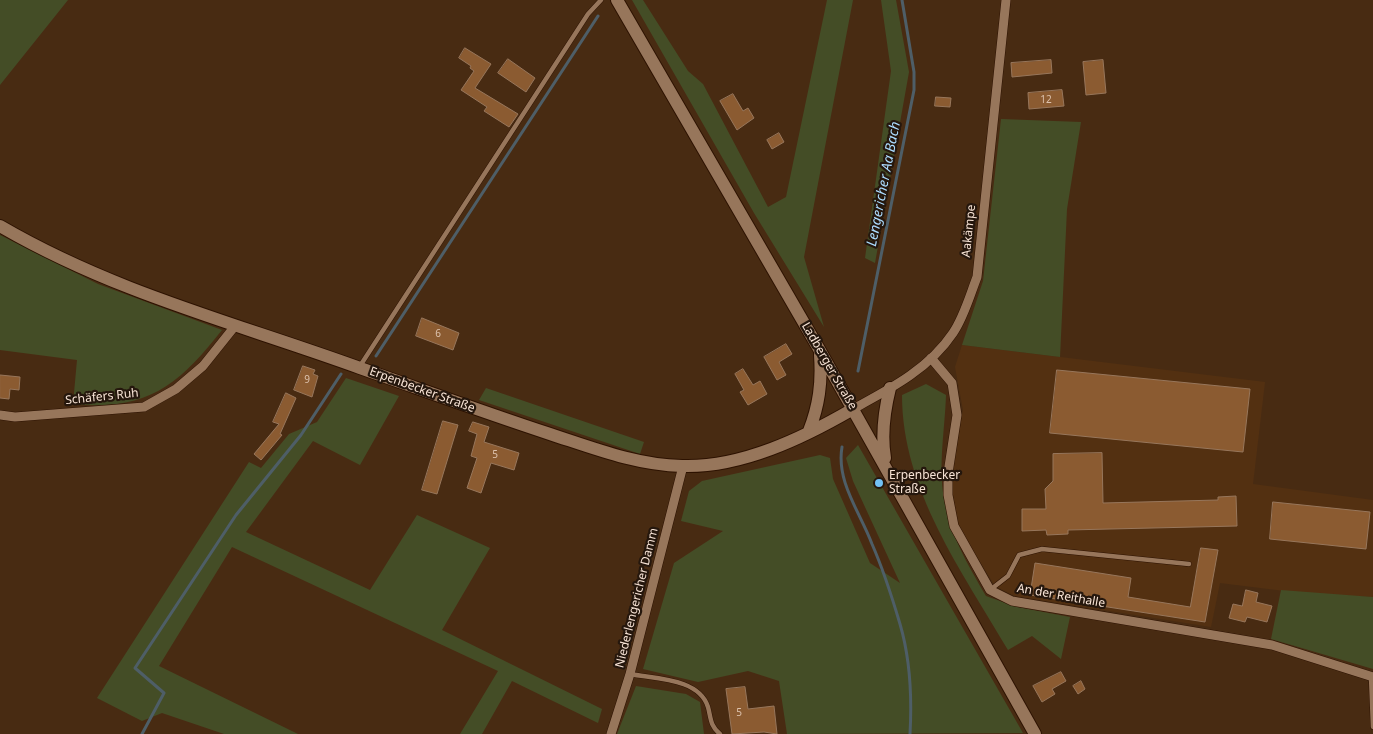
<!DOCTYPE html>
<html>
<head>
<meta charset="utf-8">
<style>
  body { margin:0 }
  canvas { display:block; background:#482b12 }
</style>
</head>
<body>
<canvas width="1373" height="734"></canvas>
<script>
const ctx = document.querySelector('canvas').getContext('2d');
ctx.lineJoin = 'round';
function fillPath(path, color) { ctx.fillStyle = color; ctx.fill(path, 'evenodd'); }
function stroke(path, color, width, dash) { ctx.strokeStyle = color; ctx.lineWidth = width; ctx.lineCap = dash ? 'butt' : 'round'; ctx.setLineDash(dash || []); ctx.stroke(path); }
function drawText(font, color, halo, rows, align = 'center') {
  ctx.font = font + ' "Noto Sans",sans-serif'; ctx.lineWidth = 4.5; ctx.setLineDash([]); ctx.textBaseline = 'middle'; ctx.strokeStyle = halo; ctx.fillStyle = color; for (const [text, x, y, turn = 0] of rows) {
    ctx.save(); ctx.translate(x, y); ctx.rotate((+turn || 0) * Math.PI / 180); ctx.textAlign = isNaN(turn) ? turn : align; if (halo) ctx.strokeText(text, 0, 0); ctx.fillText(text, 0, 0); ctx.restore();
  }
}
fillPath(new Path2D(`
  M962 345 1265 382 1253 484 1373 500V597L1309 594 1220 583 1211 627 1015 596 995 586 957 525 951 497 952 472 963 410 955 367Z`), '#533011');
fillPath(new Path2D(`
  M0 0H68L0 85Z
  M632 0H643L688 71 703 84 768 207 786 197 827 0H853L804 257 824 327 754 213Z
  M881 0H896L909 72 875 263 865 258 891 71Z
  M1001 119 1081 122 1067 209 1060 357 962 345 983 281Z
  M0 235 98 284 222 330C178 386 147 411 73 404L77 360 0 350Z
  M346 378 399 396 360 465 313 441 246 532 370 590 417 515 490 548 442 630 602 709 598 723 512 681 482 734H460L498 671 232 547 159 666 298 734H224L162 713 142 721 97 698 249 462 261 468 289 434 317 422Z
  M926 384 946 395C945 428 938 466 944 498 950 535 968 565 986 596L1017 607 1070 617 1061 659 1032 636 1008 650C962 571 902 490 902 395Z
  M486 388 644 442 640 454 479 400Z
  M858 445 1023 733 787 734 779 681 748 671 698 682 643 669 674 563 723 531 681 521 689 491 702 481 820 455 830 458 833 479 870 563 900 583 853 481 846 458Z
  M1281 590 1373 597V669L1271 639Z
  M636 686 686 694 700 702 704 734H617Z`), '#444d26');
stroke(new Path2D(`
  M376 356 598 16
  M858 371 914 90V72L902 0
  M842 447C836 482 860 512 872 544 883 569 892 597 900 624 910 658 912 698 910 734
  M142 734 164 693 135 668 236 515 301 435 341 374`), '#4e5e67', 3);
const building = new Path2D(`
  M465 48 491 64 475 88 518 114 509 127 484 111 487 107 461 90 474 71 470 68 471 66 459 58Z
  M508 59 535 78 526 92 498 73Z
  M1051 60 1052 73 1012 77 1011 63Z
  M1103 60 1106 93 1086 95 1083 62Z
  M1062 90 1064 106 1029 109 1028 93Z
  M733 94 743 111 748 108 754 118 737 130 720 101Z
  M936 97 951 98 950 107 935 106Z
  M779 133 784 142 772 149 767 140Z
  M422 318 459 333 453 350 416 336Z
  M786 344 792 354 779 362 786 375 777 380 764 357Z
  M303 366 315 370 313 374 318 376 312 397 294 390Z
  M743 369 753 385 760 381 767 394 748 405 740 392 744 390 735 374Z
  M1057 370 1250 389 1243 452 1050 433Z
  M0 375 20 377 19 390 10 389 9 399 0 398Z
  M286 393 296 398 280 434 282 435 261 460 254 454 279 424 273 422Z
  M443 421 458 425 437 494 422 490Z
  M473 422 489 427 484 442 519 453 514 470 491 463 481 493 467 488 477 458 471 456 477 434 469 431Z
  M1102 453 1103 503 1218 500V497L1236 496 1237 526 1068 530V534L1047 535 1046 530 1022 531V509H1046L1045 489 1053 481V454Z
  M1273 502 1370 512 1366 549 1270 539Z
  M1201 548 1218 550 1205 622 1030 595 1035 563 1131 578 1128 597 1190 607Z
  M1246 590 1258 593 1256 602 1272 606 1267 622 1247 617 1245 622 1229 618 1233 604 1242 606Z
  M1061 672 1066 681 1052 689 1055 694 1042 702 1033 686Z
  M1081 681 1085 689 1078 694 1073 686Z
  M745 687 748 709 774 706 777 734 764 732 732 734 726 689Z`);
fillPath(building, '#8b5b31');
stroke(building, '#97765b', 1);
const service = new Path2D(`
  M360 366 588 14 601 0
  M990 590 1008 576 1019 555 1042 549 1189 564
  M630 674C655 679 699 678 708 707 711 718 710 726 720 734
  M1371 677 1373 727`);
const minor = new Path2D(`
  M931 358 952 383 957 415 948 473V495L954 526 990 590 1012 601 1272 645 1373 677
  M853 409C890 389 929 369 953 333 964 317 970 295 977 277L1006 0
  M0 415 15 417 144 407 176 389 203 366 235 326
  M611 734 630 674 683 466`);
const secondary = new Path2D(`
  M617 0 819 349 1035 734
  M0 226C115 293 236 323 360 368 423 390 486 413 550 434 593 448 636 465 682 466 741 468 803 438 853 409
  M809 431C819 405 822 383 820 355
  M885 458C881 434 884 412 890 388`);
stroke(service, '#2d1200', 5.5);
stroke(minor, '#2d1200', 10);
stroke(secondary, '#2d1200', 14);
stroke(service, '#97765b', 4.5);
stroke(minor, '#97765b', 9);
stroke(secondary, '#97765b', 12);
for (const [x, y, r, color] of [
  [879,483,5,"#72c1f5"]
]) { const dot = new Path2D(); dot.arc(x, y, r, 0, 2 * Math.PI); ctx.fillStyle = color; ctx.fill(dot); stroke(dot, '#25170d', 2); }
drawText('10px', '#ddc2ad', null, [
  ["12",1046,100],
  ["6",438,334],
  ["9",307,380],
  ["5",495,455],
  ["5",739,713]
]);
drawText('12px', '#f8e4d6', '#25170d', [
  ["Aakämpe",969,231,-84],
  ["Ladberger Straße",829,366,60],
  ["Erpenbecker Straße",422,390,20],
  ["Schäfers Ruh",102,397,-6],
  ["An der Reithalle",1061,596,10],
  ["Niederlengericher Damm",637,598,-76]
]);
drawText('12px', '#f8e4d6', '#25170d', [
  ["Erpenbecker",889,476],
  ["Straße",889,490]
], 'left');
drawText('italic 14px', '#acdcff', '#25170d', [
  ["Lengericher Aa Bach",884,184,-79]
]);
</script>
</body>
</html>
